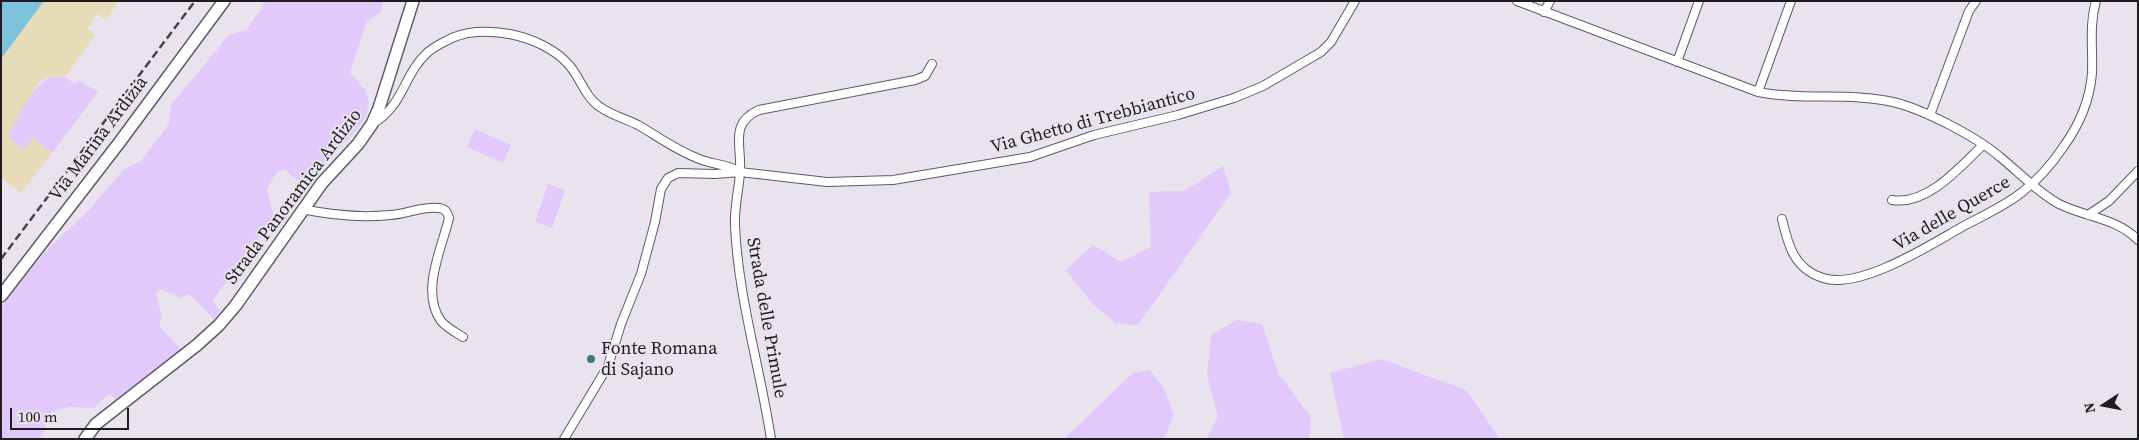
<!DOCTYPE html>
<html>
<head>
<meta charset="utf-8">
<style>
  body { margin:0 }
  #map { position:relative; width:2139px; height:440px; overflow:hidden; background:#e8e3ed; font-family:"Source Serif 4",serif }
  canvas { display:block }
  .frame { position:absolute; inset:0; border:2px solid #1e1c20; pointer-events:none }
  .north { position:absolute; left:2079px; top:380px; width:50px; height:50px; -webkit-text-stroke:4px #e8e3ed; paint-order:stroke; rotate:259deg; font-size:14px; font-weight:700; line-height:20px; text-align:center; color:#1e1c20 }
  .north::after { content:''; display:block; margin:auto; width:18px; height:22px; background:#1e1c20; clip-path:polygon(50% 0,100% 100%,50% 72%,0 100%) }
  .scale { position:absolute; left:10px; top:408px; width:119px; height:22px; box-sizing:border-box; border:2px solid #1e1c20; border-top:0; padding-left:6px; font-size:15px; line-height:18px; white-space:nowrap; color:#1e1c20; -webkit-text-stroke:4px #e8e3ed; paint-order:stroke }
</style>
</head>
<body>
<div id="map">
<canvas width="2139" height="440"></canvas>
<div class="frame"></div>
<div class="north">N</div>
<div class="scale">100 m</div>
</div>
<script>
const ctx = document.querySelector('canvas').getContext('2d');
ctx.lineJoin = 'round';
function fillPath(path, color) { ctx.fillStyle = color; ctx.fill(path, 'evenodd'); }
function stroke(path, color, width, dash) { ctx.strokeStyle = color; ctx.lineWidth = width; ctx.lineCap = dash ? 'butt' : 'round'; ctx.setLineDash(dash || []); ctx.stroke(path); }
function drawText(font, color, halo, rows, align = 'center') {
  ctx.font = font + ' "Source Serif 4",serif'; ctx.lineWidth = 4; ctx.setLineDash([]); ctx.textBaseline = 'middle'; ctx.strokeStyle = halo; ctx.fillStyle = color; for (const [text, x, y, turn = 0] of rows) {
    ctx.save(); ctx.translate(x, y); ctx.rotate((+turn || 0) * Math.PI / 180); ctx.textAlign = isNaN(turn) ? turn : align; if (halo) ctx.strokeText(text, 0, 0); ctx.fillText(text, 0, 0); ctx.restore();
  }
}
fillPath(new Path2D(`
  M264 1H383L381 12 367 21 350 73 366 91 369 103 366 116 352 135 301 184 285 170 278 171 267 189 274 218 212 301 220 311 214 319 189 294 181 298 160 289 156 294 162 317 159 326 181 349 116 399 108 394 94 408 70 407 51 412 40 439H1V307L42 255 89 210 123 170 141 161 169 124 171 105 229 35 246 30 260 11Z
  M52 77H65L75 84 78 80 98 92 52 153 33 139 24 150 7 138C16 120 33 83 52 77Z
  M475 129 511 145 503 163 467 147Z
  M1223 166 1231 193 1138 325 1116 323 1093 305 1066 270 1093 245 1121 262 1151 247 1149 192 1184 191Z
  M548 184 565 190 552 228 535 222Z
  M1237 320 1262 324 1278 373 1311 417 1309 439H1207L1218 416 1207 376 1211 335Z
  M1381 359 1466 390 1500 439H1344L1330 373Z
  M1150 370 1164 389 1174 414 1164 439H1064L1133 373Z`), '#e2c9fb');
fillPath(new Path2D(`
  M44 1H119L106 20 97 14 87 29 95 35 65 77C58 77 48 75 42 80 32 89 13 125 8 138L24 150 33 139 52 153 21 193 1 178V59Z`), '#e6dcb7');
fillPath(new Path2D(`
  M1 1H44L1 59Z`), '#7ec3dc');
const street = new Path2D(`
  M1517 1 1758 92C1804 101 1849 92 1893 102 1923 109 1977 137 2000 157 2020 173 2037 192 2059 204 2085 217 2117 218 2138 240
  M1544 12 1550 1
  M1677 62 1699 1
  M1758 92 1791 1
  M1930 115 1969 11 1976 1
  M372 124C404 106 403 75 427 53 432 48 440 44 446 41 481 21 543 35 569 65 580 77 585 97 600 107 611 115 626 119 638 125 657 136 676 150 697 158 712 165 725 163 740 172
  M1892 200C1927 206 1960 167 1983 145
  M302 209C331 215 361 218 390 215 407 214 422 206 439 208 446 209 447 212 449 218 442 248 420 292 441 321 447 328 455 332 463 337
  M2088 215 2109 201 2138 171
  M1782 219C1788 245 1794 269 1823 278 1860 290 1930 245 1962 227 1982 216 2003 207 2021 193 2038 180 2052 164 2064 146 2079 125 2090 99 2092 73 2093 48 2089 25 2096 1
  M564 439 608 366 621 324 641 274 655 222 661 189 668 178 678 173 715 174 740 172 827 182 893 180 1030 157 1094 135 1178 115 1234 98 1263 86 1321 52 1331 42 1355 1
  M771 439C760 367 738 297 735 225 734 207 739 190 740 172 742 146 729 123 759 110L915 80 925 76 932 64`);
const primary = new Path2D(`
  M1 296 119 143 224 1
  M85 439 96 424 197 345 219 325 236 305 322 183 358 144 372 124 379 108 413 1`);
stroke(street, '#5e5a63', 10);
stroke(primary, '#5e5a63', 14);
stroke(street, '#fff', 8);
stroke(primary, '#fff', 11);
stroke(new Path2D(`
  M1 259 195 1`), '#474449', 2.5, [8, 4]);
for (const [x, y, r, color] of [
  [591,359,5,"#357e80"]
]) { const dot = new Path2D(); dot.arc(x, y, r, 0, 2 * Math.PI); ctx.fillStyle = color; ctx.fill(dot); stroke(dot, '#e8e3ed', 2); }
drawText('18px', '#1e1c20', '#e8e3ed', [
  ["Via Ghetto di Trebbiantico",1093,121,-15],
  ["Via Marina Ardizia",99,139,-53],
  ["Strada Panoramica Ardizio",294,197,-53],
  ["Via delle Querce",1952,214,-30],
  ["Strada delle Primule",766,318,80]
]);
drawText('18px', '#1e1c20', '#e8e3ed', [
  ["Fonte Romana",601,349],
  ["di Sajano",601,370]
], 'left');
</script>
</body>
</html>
